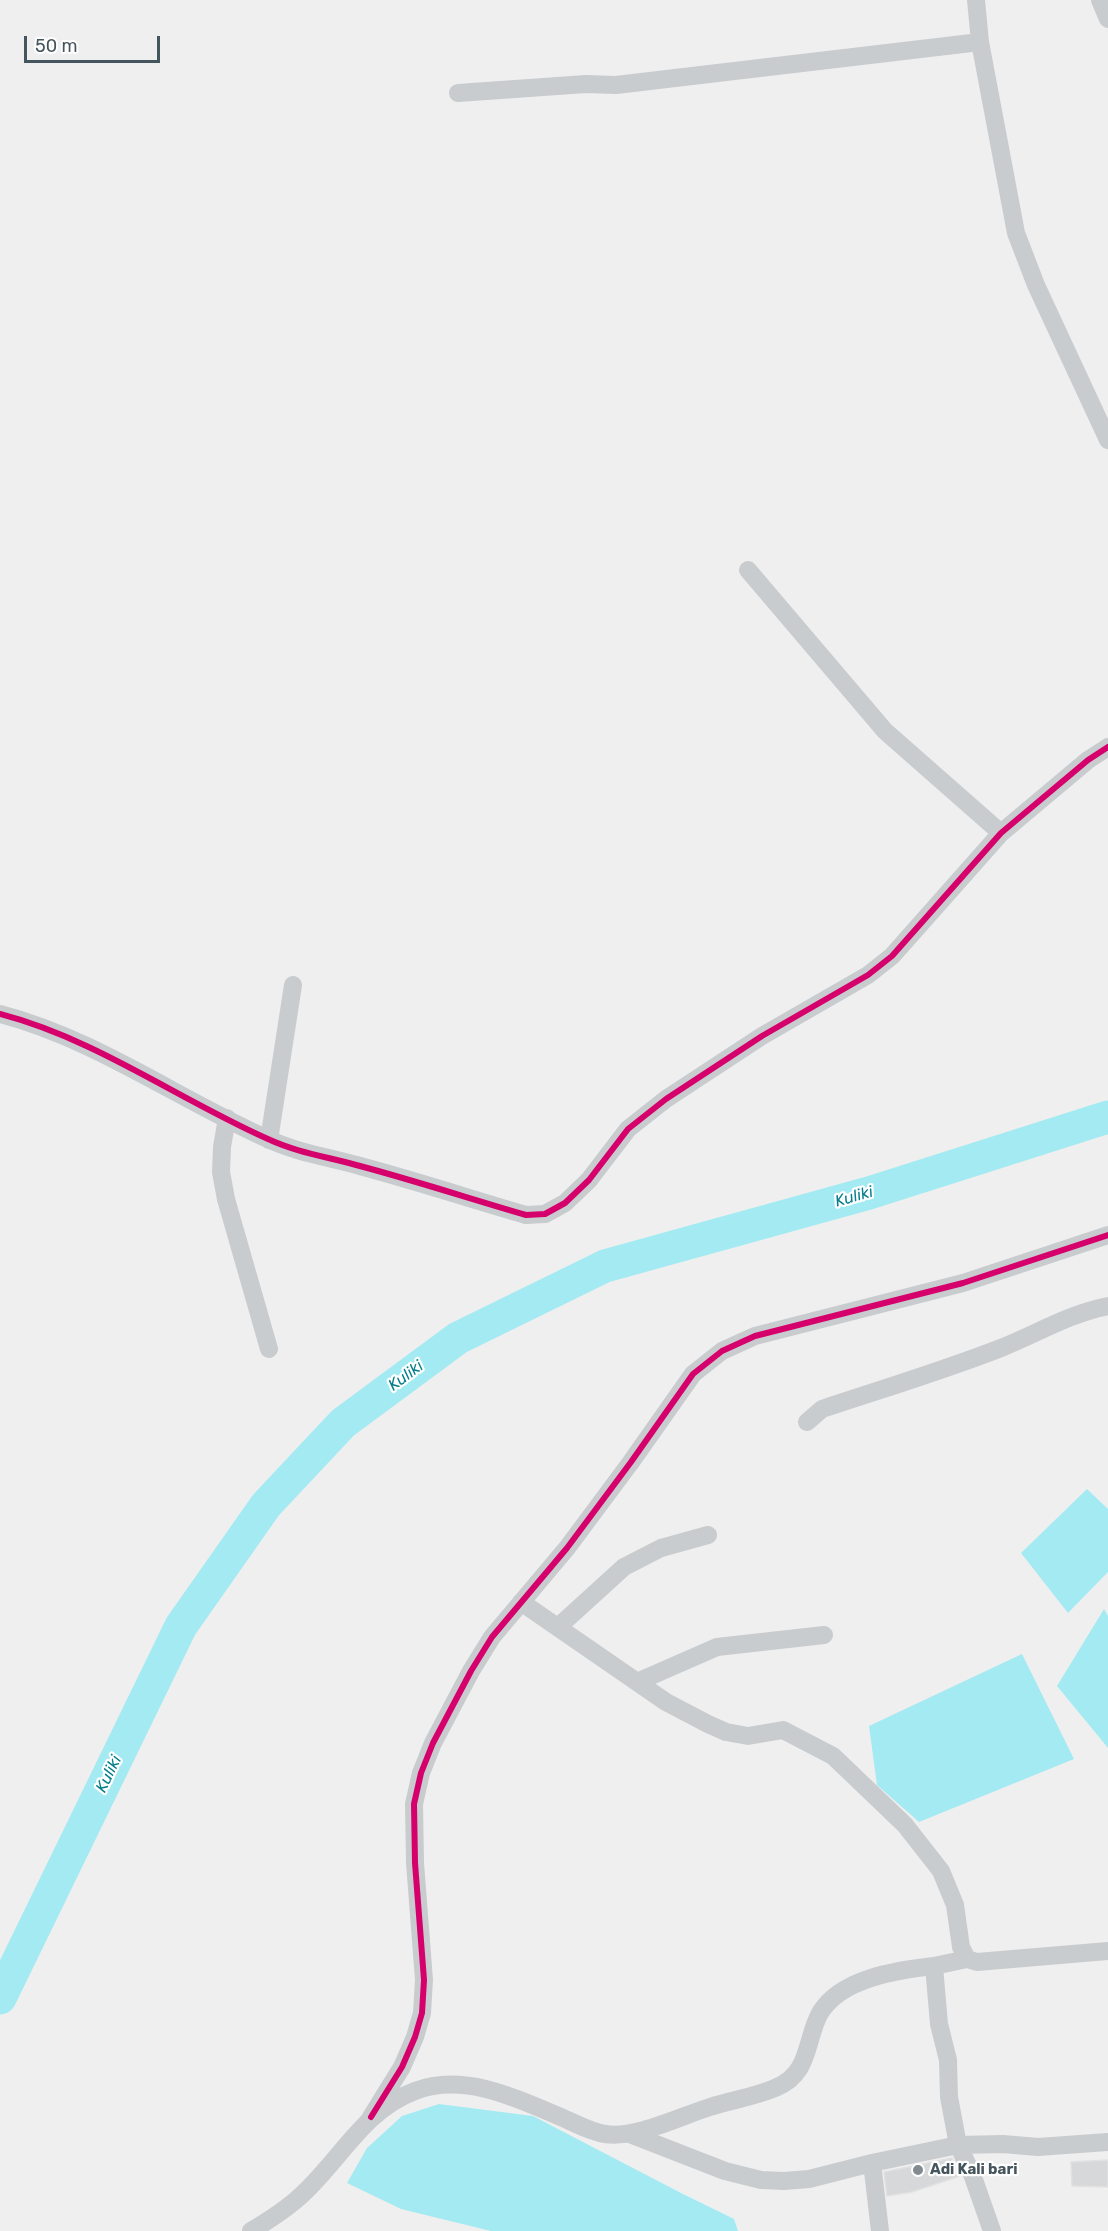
<!DOCTYPE html>
<html>
<head>
<meta charset="utf-8">
<style>
  body { margin:0 }
  #map { position:relative; width:1108px; height:2231px; overflow:hidden; background:#f0efef; font-family:Rubik,sans-serif }
  canvas { display:block }
  .scale { position:absolute; left:24px; top:36px; width:136px; height:27px; box-sizing:border-box; border:3px solid #45555d; border-top:0; padding-left:8px; font-size:18px; line-height:21px; white-space:nowrap; color:#45555d; -webkit-text-stroke:4px #fff; paint-order:stroke }
</style>
</head>
<body>
<div id="map">
<canvas width="1108" height="2231"></canvas>
<div class="scale">50 m</div>
</div>
<script>
const ctx = document.querySelector('canvas').getContext('2d');
ctx.lineJoin = 'round';
function fillPath(path, color) { ctx.fillStyle = color; ctx.fill(path, 'evenodd'); }
function stroke(path, color, width, dash) { ctx.strokeStyle = color; ctx.lineWidth = width; ctx.lineCap = dash ? 'butt' : 'round'; ctx.setLineDash(dash || []); ctx.stroke(path); }
function drawText(font, color, halo, rows, align = 'center') {
  ctx.font = font + ' Rubik,sans-serif'; ctx.lineWidth = 4.5; ctx.setLineDash([]); ctx.textBaseline = 'middle'; ctx.strokeStyle = halo; ctx.fillStyle = color; for (const [text, x, y, turn = 0] of rows) {
    ctx.save(); ctx.translate(x, y); ctx.rotate((+turn || 0) * Math.PI / 180); ctx.textAlign = isNaN(turn) ? turn : align; if (halo) ctx.strokeText(text, 0, 0); ctx.fillText(text, 0, 0); ctx.restore();
  }
}
fillPath(new Path2D(`
  M1087 1489 1108 1509V1572L1068 1613 1021 1553Z
  M1104 1609 1108 1616V1748L1057 1686Z
  M1022 1654 1074 1759 919 1822 877 1785 869 1726Z
  M439 2104 533 2116 681 2193 734 2219 738 2231H491L401 2209 347 2183 367 2148 402 2116Z`), '#a4eaf2');
stroke(new Path2D(`
  M0 1998 181 1626 266 1505 343 1423 458 1338 605 1266 869 1193 1108 1117`), '#a4eaf2', 33);
const building = new Path2D(`
  M952 2158 960 2176 912 2192 887 2196 884 2172Z
  M1108 2160V2187L1072 2186 1071 2162Z`);
fillPath(building, '#d7d8d9');
stroke(building, '#e1e1e2', 1.5);
stroke(new Path2D(`
  M976 0 980 42 1016 233 1036 285 1108 440
  M1100 0 1108 19
  M458 93 586 84 616 85 980 42
  M748 570 885 731 1001 833
  M0 1014C96 1039 178 1099 268 1139 298 1153 329 1157 360 1166 416 1181 471 1199 526 1215L545 1214 565 1203 589 1180 628 1129 666 1099 762 1036 868 975 892 956 1001 833 1088 760 1108 747
  M227 1118 222 1147 221 1172 226 1199 269 1349
  M269 1140 293 985
  M807 1422 822 1409C882 1389 942 1371 1001 1348 1036 1334 1071 1313 1108 1306
  M521 1602 666 1702 708 1724 726 1732 748 1736 783 1730 833 1756 905 1825 941 1871 955 1905 961 1947 967 1959 977 1962 1108 1951
  M558 1627 624 1567 661 1548 708 1535
  M637 1682 717 1647 824 1635
  M967 1959 934 1966 939 2024 948 2060 949 2097 958 2145 972 2174 992 2231
  M371 2117 402 2067 415 2037 422 2013 424 1980 415 1863 414 1804 421 1773 433 1743 471 1671 492 1637 567 1548 631 1462 693 1374 722 1351 755 1336 963 1283 1108 1235
  M630 2134 725 2171 761 2180 784 2181 809 2179 872 2163 958 2145 1003 2144 1038 2147 1108 2142
  M872 2163 880 2231
  M251 2231C266 2222 282 2212 296 2200 338 2165 361 2111 415 2091 464 2072 519 2099 563 2118 577 2124 591 2132 605 2134 635 2139 681 2116 710 2107 732 2100 754 2097 775 2088 811 2074 805 2040 820 2013 841 1978 898 1970 934 1966`), '#c8ccce', 18);
stroke(new Path2D(`
  M0 1014C96 1039 178 1099 268 1139 298 1153 329 1157 360 1166 416 1181 471 1199 526 1215L545 1214 565 1203 589 1180 628 1129 666 1099 762 1036 868 975 892 956 1001 833 1088 760 1108 747
  M371 2117 402 2067 415 2037 422 2013 424 1980 415 1863 414 1804 421 1773 433 1743 471 1671 492 1637 567 1548 631 1462 693 1374 722 1351 755 1336 963 1283 1108 1235`), '#d6006c', 6);
for (const [x, y, r, color] of [
  [918,2170,6,"#818b90"]
]) { const dot = new Path2D(); dot.arc(x, y, r, 0, 2 * Math.PI); ctx.fillStyle = color; ctx.fill(dot); stroke(dot, '#fff', 2); }
drawText('bold 15px', '#45555d', '#fff', [
  ["Adi Kali bari",930,2170]
], 'left');
drawText('italic 16px', '#057e8b', '#fff', [
  ["Kuliki",854,1197,-16],
  ["Kuliki",406,1376,-37],
  ["Kuliki",109,1774,-64]
]);
</script>
</body>
</html>
